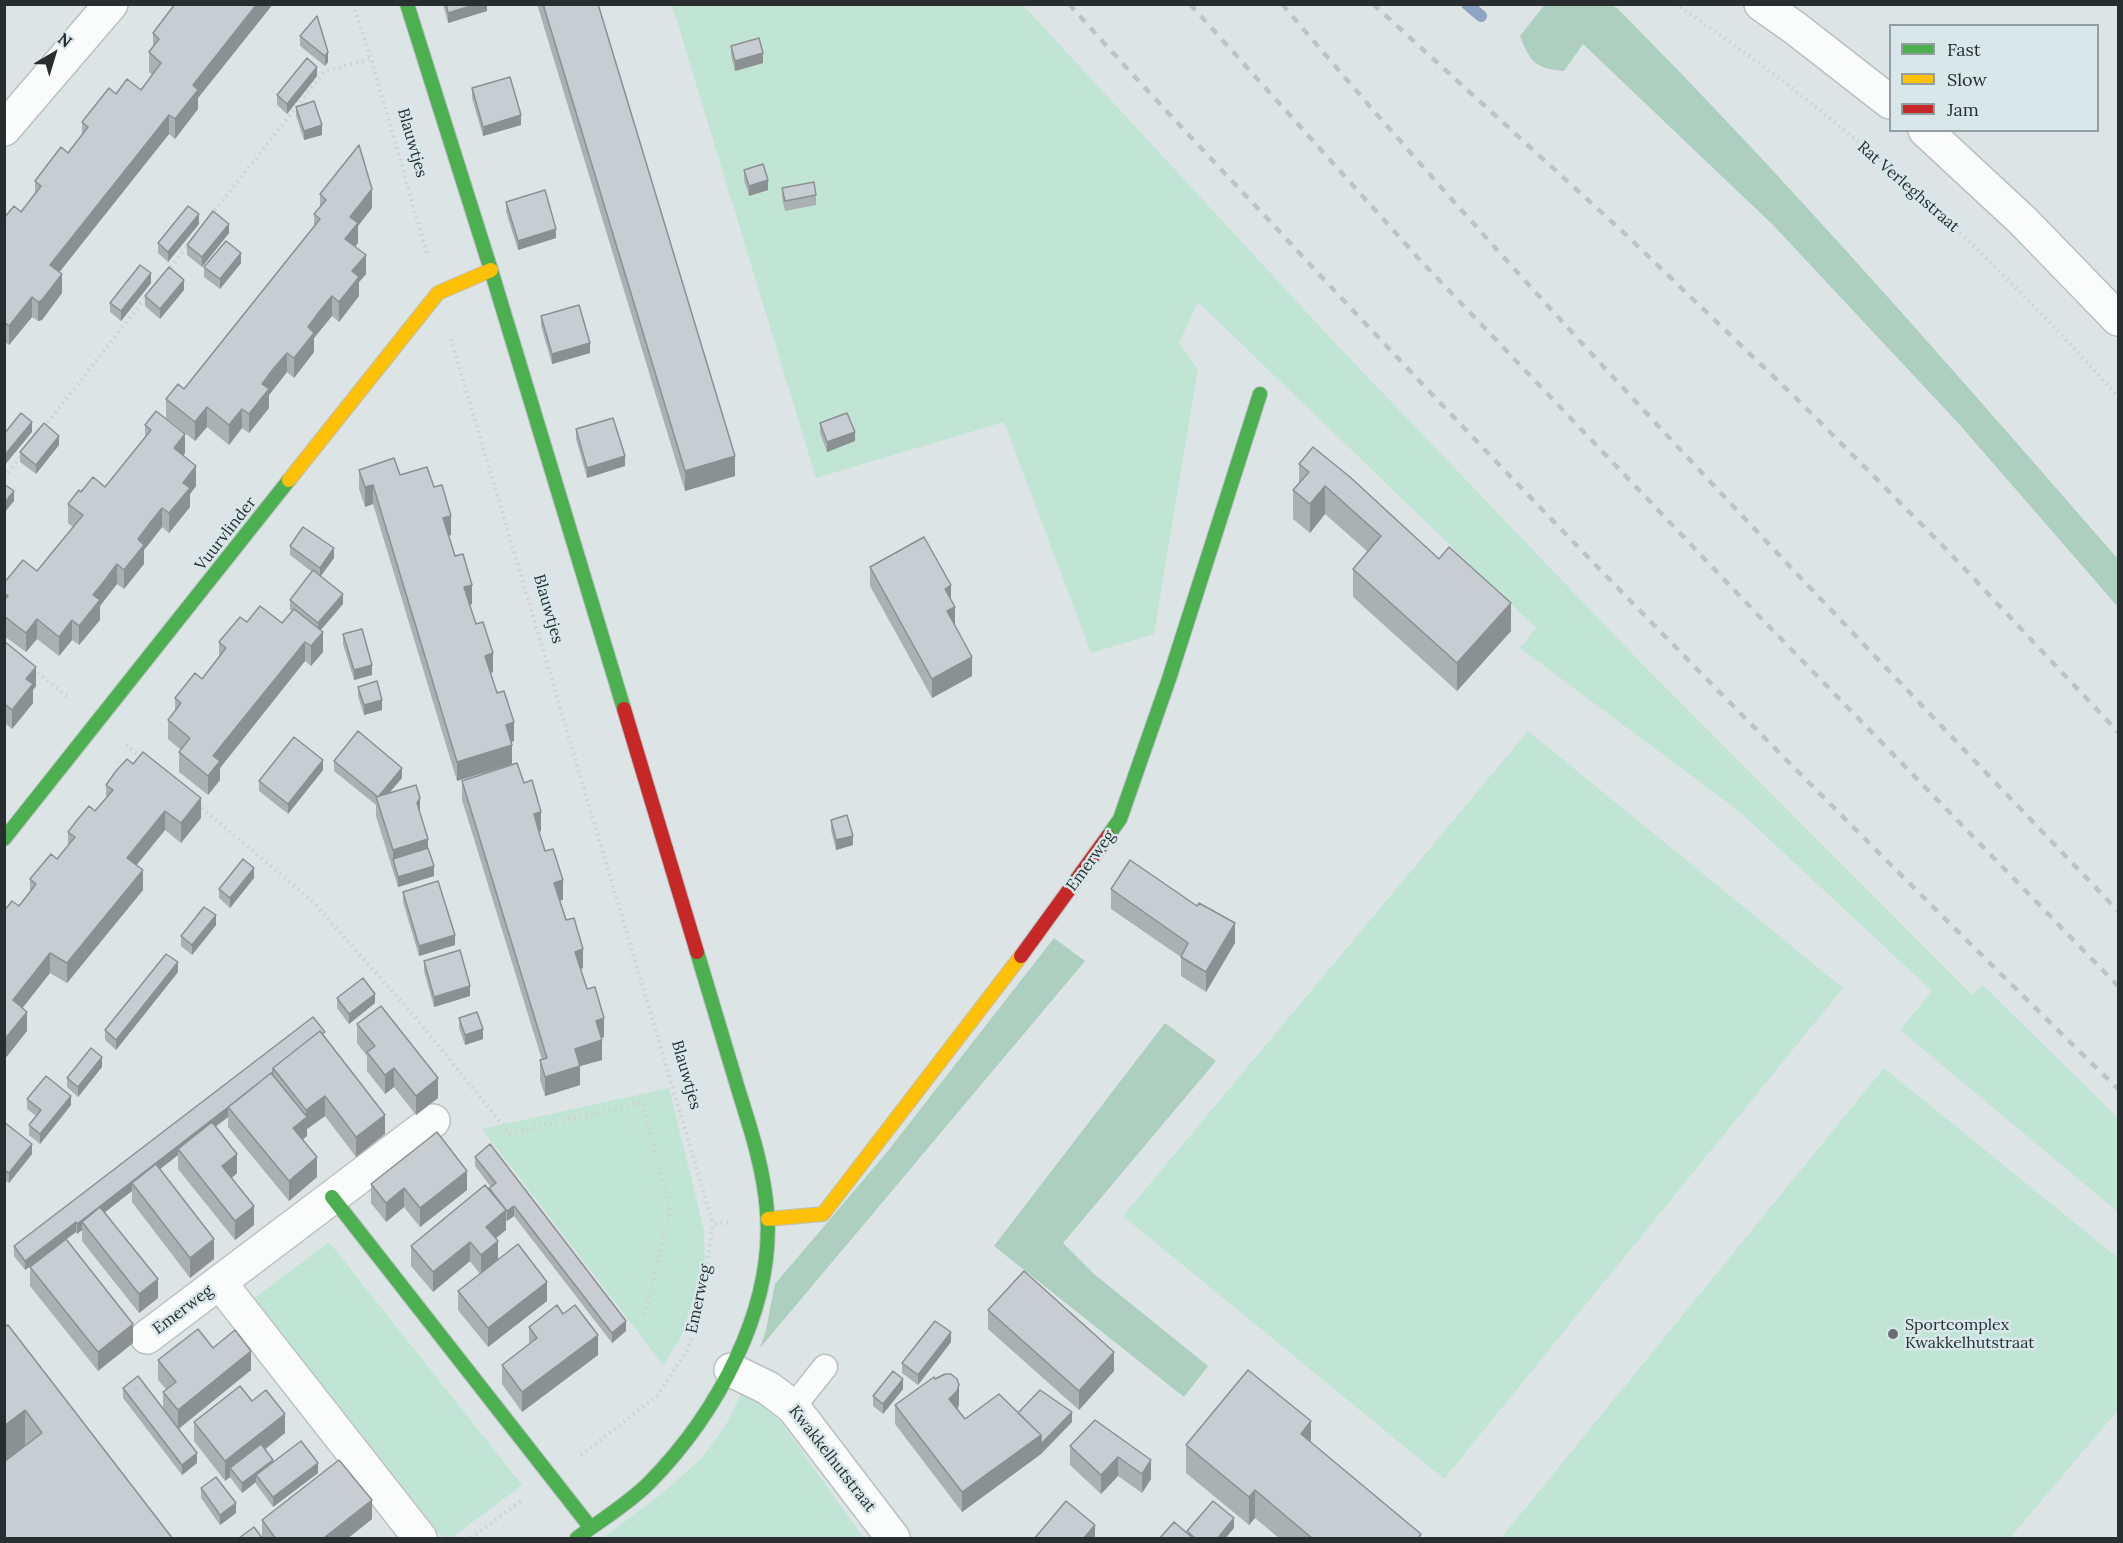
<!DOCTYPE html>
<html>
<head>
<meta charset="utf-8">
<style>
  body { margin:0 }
  #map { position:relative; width:2123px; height:1543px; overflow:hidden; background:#dce4e6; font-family:Lora,serif }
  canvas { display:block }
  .frame { position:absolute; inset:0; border:6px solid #282e2f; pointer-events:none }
  .legend { position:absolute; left:1889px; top:24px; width:210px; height:108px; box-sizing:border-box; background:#d8e8ea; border:2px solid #929e9f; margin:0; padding:8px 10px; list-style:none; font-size:18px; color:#282e2f }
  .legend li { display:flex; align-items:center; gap:12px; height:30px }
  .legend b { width:30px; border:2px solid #929e9f }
  .north { position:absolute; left:24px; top:24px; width:60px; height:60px; -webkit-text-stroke:4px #d8e8ea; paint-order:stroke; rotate:38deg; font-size:16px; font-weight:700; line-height:24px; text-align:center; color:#282e2f }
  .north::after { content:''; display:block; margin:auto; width:21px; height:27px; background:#282e2f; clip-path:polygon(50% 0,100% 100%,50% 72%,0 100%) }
</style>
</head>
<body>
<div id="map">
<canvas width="2123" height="1543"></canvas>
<div class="frame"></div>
<ul class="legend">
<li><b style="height:8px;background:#4caf50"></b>Fast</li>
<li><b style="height:8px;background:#ffc107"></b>Slow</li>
<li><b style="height:8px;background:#c62828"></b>Jam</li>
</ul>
<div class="north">N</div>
</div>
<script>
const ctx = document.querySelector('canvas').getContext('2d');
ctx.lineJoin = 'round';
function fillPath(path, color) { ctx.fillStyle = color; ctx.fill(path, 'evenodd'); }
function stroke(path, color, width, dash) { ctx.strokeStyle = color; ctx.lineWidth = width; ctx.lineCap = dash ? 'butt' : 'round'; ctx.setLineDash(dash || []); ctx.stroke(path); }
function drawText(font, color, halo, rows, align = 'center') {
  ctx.font = font + ' Lora,serif'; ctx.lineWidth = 5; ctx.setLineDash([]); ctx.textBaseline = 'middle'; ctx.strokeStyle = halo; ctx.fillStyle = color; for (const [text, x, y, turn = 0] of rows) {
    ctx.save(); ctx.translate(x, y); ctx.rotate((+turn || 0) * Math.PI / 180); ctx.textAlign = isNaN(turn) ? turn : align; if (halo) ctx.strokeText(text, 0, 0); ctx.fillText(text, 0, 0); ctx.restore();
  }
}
fillPath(new Path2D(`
  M672 5H1023L1336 344 1642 664 1972 995 1983 985 2118 1118V1212L1900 1030 1932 991 1741 813 1520 648 1536 628 1198 302 1179 343 1198 369 1154 634 1091 653 1004 422 816 478Z
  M1528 731 1843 988 1444 1479 1123 1216Z
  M1884 1068 2118 1258V1410L2010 1538H1501Z
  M669 1088 704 1230 705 1263 680 1340 663 1365 482 1129Z
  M329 1242 522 1485 451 1538H443L254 1298Z
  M744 1388 781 1422 862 1536 860 1538H603L659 1496 703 1457 728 1421Z`), '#c1e5d5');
fillPath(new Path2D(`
  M1610 5 1617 8C1792 184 1955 372 2118 559V607L1959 424 1774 226 1583 44 1564 71C1536 69 1530 62 1520 36L1543 7 1547 4Z
  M1054 938 1085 961 760 1348 766 1330 775 1284 887 1152Z
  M1165 1023 1216 1061 1063 1243 1094 1274 1208 1366 1184 1397 994 1246Z`), '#accfc0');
stroke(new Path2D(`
  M1467 4 1481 16`), '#8da4c2', 12);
const lane = new Path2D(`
  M793 1407 825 1367`);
const street = new Path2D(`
  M1761 4 1795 28 1890 102
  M4 129 111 4
  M1925 130 2023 221 2118 319
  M220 1283 420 1538
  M147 1337 433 1121
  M731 1370 768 1388 793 1407 893 1538`);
const fast = new Path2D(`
  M407 4 491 270 624 709
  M1108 836 1120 819 1169 679 1260 394
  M4 839 289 480
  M332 1197 591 1528
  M577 1538C601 1520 628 1504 649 1483 716 1415 775 1309 767 1211 764 1170 751 1130 739 1092 725 1045 711 999 697 952`);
const slow = new Path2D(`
  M289 480 438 293 491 270
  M768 1219 823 1214 1021 956`);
const jam = new Path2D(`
  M624 709 697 952
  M1021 956 1108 836`);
stroke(lane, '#bac0c2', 27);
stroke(street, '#bac0c2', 36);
stroke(fast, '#bac0c2', 16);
stroke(slow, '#bac0c2', 16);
stroke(jam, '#bac0c2', 16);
stroke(new Path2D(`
  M353 4 371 59 428 257
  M1675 4C1840 114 1987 249 2118 397
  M211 215 325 71 371 59
  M167 272 188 245
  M451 339 713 1224
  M44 427 147 296
  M4 477 23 454
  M33 669 69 698
  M126 745 143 759
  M197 804 311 900 416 1018 510 1134 642 1102 670 1210 644 1316
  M581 1455 657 1396 688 1349 699 1314 713 1224 731 1222
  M471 1538 521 1501`), '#ced0d1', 4, [1.5, 4.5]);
stroke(lane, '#fafbfb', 24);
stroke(street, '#fafbfb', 33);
stroke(fast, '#4caf50', 14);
stroke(slow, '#ffc107', 14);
stroke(jam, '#c62828', 14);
stroke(new Path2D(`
  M1069 4C1133 76 1199 146 1265 216 1542 515 1827 805 2118 1089
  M1190 4 1420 260 1757 614 2118 986
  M1282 4C1548 318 1834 613 2118 911
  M1373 4 1622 231 1802 404 1946 549 2118 732`), '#c0c3c3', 4.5, [8, 8]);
fillPath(new Path2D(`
  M187 4H273L198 98V109L186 124 175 139 169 134 59 272 62 293 42 320 38 321 32 317 9 345 4 341V218L21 212 35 195V181L68 153 82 136V122L116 94 141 90 152 75 149 72V52L153 47V33Z
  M443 4H487V11L448 23Z
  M537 4H598L735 476 685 491Z
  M317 16 328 62 325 66 300 46V36Z
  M731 46 763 63 735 71 731 56Z
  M317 76 287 114 277 105V95Z
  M472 88 521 125 483 136 472 98Z
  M296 107 322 135 304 140 296 116Z
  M744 170 768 190 749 196 744 180Z
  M782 188 816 195V205L785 211 782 198Z
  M320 194 372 208 358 226V243L355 247 366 274 359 282V296L339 322 332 316 319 332 314 338V352L294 378 287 372 269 395V408L249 433 242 428 229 445 207 427 195 441 166 418V399L184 389 314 226V214L320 207Z
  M506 202 556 238 518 250 506 212Z
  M199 224 168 262 158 253V243Z
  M229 233 202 267 187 255V245Z
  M241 263 220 289 204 277V267Z
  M151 283 121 321 110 312V303Z
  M184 290 160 319 145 306V296Z
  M541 316 590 353 552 364 541 326Z
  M820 423 855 441 827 452 820 433Z
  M145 425 185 453 183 456 196 486 190 494V507L169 533 162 527 150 543 144 550V564L124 589 117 584 105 599 100 606V620L79 645 72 640 59 656 37 639 26 652 4 636V583L37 571 73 527 68 523V504L81 492 105 487 145 437Z
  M576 429 625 466 587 478 576 439Z
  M59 445 36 474 20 462V452Z
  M1299 464 1511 631 1457 691 1353 597V569L1368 552 1325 514 1310 533 1293 519V490L1299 484Z
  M359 470 400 475 434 487 451 535 449 536 472 604 470 605 493 672 490 673 514 741 511 742 512 764 457 781 373 504 365 507 359 489Z
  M290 546 334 558 321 576 343 604 321 630 323 652 311 666 305 661 220 768V780L208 795 179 772V752L181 750 168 739V720L175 712V698L202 679 219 656V642L247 622 282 623 292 611 290 610V600L312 572 290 555Z
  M870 567 951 600 955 625 972 676 932 698 870 586Z
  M343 634 372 675 354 680 343 644Z
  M4 641 36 686 33 690V703L12 729 6 724Z
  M358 687 382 710 364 715 358 696Z
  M334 761 402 778 389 793 420 812 434 876 398 887 376 816V805L334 771Z
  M323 770 288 814 259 791V781Z
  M462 781 541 831 539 832 545 851 563 900H560L583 968 581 969 604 1037 601 1038 602 1060 580 1066V1085L545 1096 540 1080V1060H542L462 800Z
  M106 785 201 818 181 843 165 830 136 865 143 890 67 983 50 973 22 1008 27 1031 4 1060 19 906 30 892V879L57 859 68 845V832L95 811 106 798Z
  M831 820 853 845 836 850 831 830Z
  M254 878 230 908 219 898V889Z
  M1111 889 1235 943 1206 992 1181 976V957L1111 909Z
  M403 892 455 945 419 956 403 902Z
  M216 925 192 955 181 946V936Z
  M424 961 470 996 434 1007 424 971Z
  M178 972 116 1050 105 1040V1030Z
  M337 998 375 1003 349 1024 337 1008Z
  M313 1017 325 1037 385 1134 356 1157 325 1116 307 1129V1136L302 1140 317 1177 289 1201 228 1127V1117L215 1127 237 1173 232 1178 254 1225 235 1240 178 1169V1155L160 1169 214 1259 190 1278 132 1202V1191L105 1212 158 1298 139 1313 82 1241V1230L77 1234 76 1232 66 1239 133 1343 98 1371 30 1286V1267L32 1265 25 1270 14 1256V1246Z
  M459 1018 483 1039 465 1045 459 1028Z
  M357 1024 438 1098 416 1115 394 1087 385 1094 367 1071V1056L357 1043Z
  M102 1067 78 1097 67 1087V1078Z
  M27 1099 71 1105 40 1144 29 1135V1125L36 1116 27 1109Z
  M4 1122 32 1154 9 1183 4 1180Z
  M475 1157 626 1331 612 1343 514 1216 507 1221 506 1219V1230L495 1239 498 1260 547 1301 488 1347 458 1310V1291L480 1274 470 1261 433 1292 411 1266V1246L489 1190V1188L491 1187 475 1166Z
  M371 1184 467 1190 420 1227 404 1207 386 1222 371 1203Z
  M988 1310 1114 1371 1079 1410 988 1329Z
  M563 1314 598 1355 522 1412 502 1384V1365L529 1344V1327Z
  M4 1327 173 1539H4Z
  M951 1342 918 1385 902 1373V1363Z
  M213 1348 251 1370 179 1429 197 1463 182 1475 123 1398V1388L163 1409V1392L166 1389 158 1380V1360Z
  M935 1379 959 1404 958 1409 965 1419 1018 1413 1072 1422 1041 1454 962 1512 895 1424V1405Z
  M903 1389 883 1414 873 1406V1396Z
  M252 1401 285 1433 265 1450 273 1462 318 1473 273 1507 256 1484V1482L242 1493 230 1477 225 1481 194 1441V1422Z
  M1095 1420 1151 1479 1142 1493 1118 1476 1101 1494 1070 1465V1446Z
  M1311 1442 1421 1539H1280L1255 1518 1249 1525 1186 1473V1445Z
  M201 1488 236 1513 220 1525 201 1498Z
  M372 1519 347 1539H239L262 1538V1520Z`), '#abb0b3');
fillPath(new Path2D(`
  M257 4H273L198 98V109L175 139V119L193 85Z
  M477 4H487V11L448 23V13Z
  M328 52V62L325 66V56Z
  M763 53V63L735 71V61Z
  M317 67V76L287 114V104Z
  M169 115V134L50 284V265Z
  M521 115V125L483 136V127Z
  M322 125V135L304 140V131Z
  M768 180V190L749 196V186Z
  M372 189V208L358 226V243L345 258V239L350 217Z
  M199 214V224L168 262V252Z
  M229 224V233L202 267V257Z
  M556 229V238L518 250V241Z
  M241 253V263L220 289V279Z
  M366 255V274L359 282V296L339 322V302L352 271Z
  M151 273V283L121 321V311Z
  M62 274V293L42 320 38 321V302Z
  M184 280V290L160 319V309Z
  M332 296V316L314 338V352L294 378V358L308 327Z
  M32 297V317L9 345V326Z
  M590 343V353L552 364V354Z
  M287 353V372L269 395V408L249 433V414L262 384Z
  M207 407V427L195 441V422Z
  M242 409V428L229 445V425Z
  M32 422V432L4 466V456Z
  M855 432V441L827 452V442Z
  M185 434V453L174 468V448Z
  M59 436V445L36 474V465Z
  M625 456V466L587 478V468Z
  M735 456V476L685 491V471Z
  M196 466V486L190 494V507L169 533V513L183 483Z
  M373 485V504L365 507V487Z
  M1325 486V514L1310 533V504Z
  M14 491V501L4 513V503Z
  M162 508V527L144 550V564L124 589V570L138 539Z
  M451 516V535L443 537V518Z
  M334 548V558L320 577V568Z
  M117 564V584L100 606V620L79 645V626L93 595Z
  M472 585V604L464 606V587Z
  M951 585V605L945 589Z
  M343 594V604L318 633V623Z
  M1511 603V631L1457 691V663Z
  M955 607V627L947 611Z
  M37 619V639L26 652V633Z
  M72 620V640L59 656V637Z
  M323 632V652L311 666V646Z
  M305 642V661L220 768V780L208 795V776L213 756Z
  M493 653V672L485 675V656Z
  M972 657V676L932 698V679Z
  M372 665V675L354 680V670Z
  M36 667V686L33 690V703L12 729V710L26 679Z
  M382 700V710L364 715V705Z
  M6 705V724L4 726V707Z
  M514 722V741L506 744V725Z
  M512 745V764L457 781V762Z
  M323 760V770L288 814V804Z
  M402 768V778L378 806V797Z
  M201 798V818L181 843V823Z
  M420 798V818L417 803Z
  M165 811V830L127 877V858Z
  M541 812V831L534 833V814Z
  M853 836V845L836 850V840Z
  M428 839V858L393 859V850Z
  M434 866V876L398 887V877Z
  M254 868V878L230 908V898Z
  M143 870V890L67 983V963Z
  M563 880V900L554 902V883Z
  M216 915V925L192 955V945Z
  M1235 923V943L1206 992V972Z
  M455 935V945L419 956V946Z
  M583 949V968L575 971V952Z
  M50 953V973L13 1020V1000Z
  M178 962V972L116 1050V1040Z
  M470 986V996L434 1007V997Z
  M375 994V1003L349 1024V1014Z
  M27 1012V1031L4 1060V1040Z
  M604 1018V1037L596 1040V1021Z
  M483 1029V1039L465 1045V1035Z
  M602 1040V1060L580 1066V1085L545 1096V1077L575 1049Z
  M102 1057V1067L78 1097V1087Z
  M394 1068V1087L385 1094V1075Z
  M273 1072V1082L228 1107V1117L181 1153 178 1149V1155L136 1188 132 1183V1191L86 1227 82 1222V1230L77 1234V1224Z
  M438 1078V1098L416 1115V1096Z
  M71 1096V1105L40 1144V1134Z
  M325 1096V1116L307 1129V1136L293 1148V1128L306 1117V1110Z
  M385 1115V1134L356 1157V1137Z
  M32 1144V1154L9 1183V1173Z
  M237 1154V1173L222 1185V1166Z
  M317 1157V1177L289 1201V1181Z
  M467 1171V1190L420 1227V1208Z
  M404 1188V1207L386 1222V1203Z
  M254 1206V1225L235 1240V1221Z
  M514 1206V1216L507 1221V1211Z
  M506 1210V1230L486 1246V1227Z
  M76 1222V1232L25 1270V1261Z
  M214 1239V1259L190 1278V1258Z
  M498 1241V1261L481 1274V1255Z
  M470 1242V1261L433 1292V1272Z
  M158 1279V1298L139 1313V1294Z
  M547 1282V1301L488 1347V1328Z
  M626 1321V1331L612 1343V1333Z
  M133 1324V1343L98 1371V1352Z
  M951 1332V1342L918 1385V1375Z
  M598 1335V1355L522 1412V1392Z
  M251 1351V1370L178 1429V1410Z
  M1114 1352V1371L1079 1410V1391Z
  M903 1379V1389L883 1414V1404Z
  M959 1385V1404L957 1410 949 1399Z
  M25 1410V1447L4 1462V1426Z
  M1072 1412V1422L1041 1454 962 1512V1492Z
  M285 1414V1433L234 1473 230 1468V1477L225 1481V1461Z
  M1311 1421V1449L1301 1434Z
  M197 1453V1463L182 1475V1465Z
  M1118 1457V1476L1101 1494V1475Z
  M273 1460V1470L256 1475V1482L242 1493V1483Z
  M1151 1460V1479L1142 1493V1474Z
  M318 1463V1473L273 1507V1497Z
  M1255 1490V1518L1249 1525V1497Z
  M372 1500V1519L347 1539H325V1537Z
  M236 1503V1513L220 1525V1515Z
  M1234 1518V1528L1225 1539H1217Z
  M1095 1525V1539H1083Z`), '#8b9092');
const building = new Path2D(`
  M175 4H257L193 85 198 90 186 105 175 119 169 115 50 265 62 274 42 300 38 302 32 297 9 326 4 322V218L14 206 21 212 41 186 35 181 61 147 68 153 88 127 82 122 109 88 116 94 127 79 141 90 161 63 149 52 159 39 153 33Z
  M446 4H477L448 13Z
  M543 4H598L735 456 685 471Z
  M317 16 328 52 325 56 300 36Z
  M759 38 763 53 735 61 731 46Z
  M307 58 317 67 287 104 277 95Z
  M510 77 521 115 483 127 472 88Z
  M314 101 322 125 304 131 296 107Z
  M359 145 372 189 350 217 358 223 345 239 366 255 352 271 359 277 339 302 332 296 319 312 308 327 314 333 294 358 287 353 274 368 262 384 269 389 249 414 242 409 229 425 207 407 195 422 166 399 178 384 184 389 320 219 314 214 326 200 320 194Z
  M763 164 768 180 749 186 744 170Z
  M814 182 816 195 785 201 782 188Z
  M545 190 556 229 518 241 506 202Z
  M188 206 199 214 168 252 158 243Z
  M213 211 229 224 202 257 187 245Z
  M226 241 241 253 220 279 204 267Z
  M140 265 151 273 121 311 110 303Z
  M169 267 184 280 160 309 145 296Z
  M579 305 590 343 552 354 541 316Z
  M156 411 185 434 174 448 196 466 183 483 190 488 169 513 162 508 150 523 138 539 144 545 124 570 117 564 105 580 93 595 100 600 79 626 72 620 59 637 37 619 26 633 4 616V600L8 596 4 593V583L23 560 37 571 83 515 68 504 79 490 81 492 93 477 105 487 151 430 145 425Z
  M21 413 32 422 4 456V434Z
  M847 413 855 432 827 442 820 423Z
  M613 418 625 456 587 468 576 429Z
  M44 423 59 436 36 465 20 452Z
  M1313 447 1350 477 1439 559 1449 547 1511 603 1457 663 1353 569 1381 536 1325 486 1310 504 1293 490 1309 472 1299 464Z
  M394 458 400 475 427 467 434 487 442 485 451 516 443 518 455 556 463 554 472 585 464 587 470 606 476 624 483 622 493 653 485 656 497 693 504 691 514 722 506 725 512 745 457 762 373 485 365 487 359 470Z
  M4 484 14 491 4 503Z
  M303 527 334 548 320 568 290 546Z
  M924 537 951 585 945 589 955 607 947 611 972 657 932 679 870 567Z
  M313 570 343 594 318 623 290 600Z
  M260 606 282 623 294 609 323 632 311 646 305 642 213 756 220 761 208 776 179 752 190 738 168 720 181 703 175 698 195 673 202 679 226 648 219 642 240 617 247 622Z
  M362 629 372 665 354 670 343 634Z
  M4 641 36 667 26 679 33 684 12 710 6 705 4 707Z
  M377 681 382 700 364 705 358 687Z
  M358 731 402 768 378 797 334 761Z
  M294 737 323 760 288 804 259 781Z
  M143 752 201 798 181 823 165 811 127 858 143 870 67 963 50 953 13 1000 27 1012 4 1040V911L12 901 19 906 36 884 30 879 51 854 57 859 75 837 68 832 78 819 89 806 95 811 113 790 106 785 116 771 127 759 133 764Z
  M517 763 524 783 532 780 541 812 534 814 539 832 545 851 553 849 563 880 554 883 566 920 574 918 583 949 575 952 587 989 595 987 604 1018 596 1021 602 1040 575 1049 580 1066 545 1077 540 1060 547 1058 462 781Z
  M416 785 420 798 417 803 428 839 393 850 376 797Z
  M847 815 853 836 836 840 831 820Z
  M428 848 434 866 398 877 393 859Z
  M243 859 254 868 230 898 219 889Z
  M1130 860 1197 906 1199 903 1235 923 1206 972 1181 957 1188 943 1111 889Z
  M438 881 455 935 419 946 403 892Z
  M204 907 216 915 192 945 181 936Z
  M460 950 470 986 434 997 424 961Z
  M166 954 178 962 116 1040 105 1030Z
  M363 978 375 994 349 1014 337 998Z
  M381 1006 438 1078 416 1096 394 1068 385 1075 367 1052 375 1046 357 1024Z
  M477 1012 483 1029 465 1035 459 1018Z
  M313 1017 325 1032 322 1034 320 1031 273 1068V1072L271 1074V1073L240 1098 77 1224 76 1222 25 1261 14 1246Z
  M320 1031 385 1115 356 1137 325 1096 306 1110 273 1068Z
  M91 1048 102 1057 78 1087 67 1078Z
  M271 1073 307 1117 293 1128 317 1157 289 1181 228 1107Z
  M46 1076 71 1096 40 1134 29 1125 41 1110 27 1099Z
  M4 1122 32 1144 9 1173 4 1170Z
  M212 1122 237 1154 222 1166 254 1206 235 1221 178 1149Z
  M437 1132 467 1171 420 1208 404 1188 386 1203 371 1184Z
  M490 1144 626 1321 612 1333 514 1206 507 1211 489 1188 496 1183 475 1157Z
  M156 1164 214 1239 190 1258 132 1183Z
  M485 1185 506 1210 486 1227 498 1241 481 1255 470 1242 433 1272 411 1246Z
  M100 1207 158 1279 139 1294 82 1222Z
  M66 1239 133 1324 98 1352 30 1267Z
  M518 1244 547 1282 488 1328 458 1291Z
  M1024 1271 1114 1352 1079 1391 988 1310Z
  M557 1305 563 1314 575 1305 598 1335 522 1392 502 1365 537 1338 529 1327Z
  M935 1321 951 1332 918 1375 902 1363Z
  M8 1325 173 1539H4V1462L42 1433 25 1410 4 1426V1327Z
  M198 1329 213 1348 235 1330 251 1351 178 1410 163 1392 176 1382 158 1360Z
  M1248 1370 1311 1421 1301 1434 1421 1534 1418 1539H1313L1255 1490 1249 1497 1186 1445Z
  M893 1371 903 1379 883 1404 873 1396Z
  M945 1374H951L957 1379 959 1385 957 1391 949 1399 965 1419 999 1394 1041 1435 962 1492 895 1405 934 1377 935 1379Z
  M138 1376 197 1453 182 1465 123 1388Z
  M240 1386 252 1401 266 1390 285 1414 225 1461 194 1422Z
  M1040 1390 1072 1412 1041 1444V1435L1018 1413Z
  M1095 1420 1151 1460 1142 1474 1118 1457 1101 1475 1070 1446Z
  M301 1441 318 1463 273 1497 256 1475Z
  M261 1444 273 1460 242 1483 230 1468Z
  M339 1460 372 1500 325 1537 326 1539H276L262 1520Z
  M216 1477 236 1503 220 1515 201 1488Z
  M1066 1501 1095 1525 1083 1539H1034Z
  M1213 1501 1234 1518 1217 1539H1196L1187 1531Z
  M1174 1522 1194 1539H1159Z
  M254 1527 263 1539H239V1538Z`);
fillPath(building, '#c7cdd0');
stroke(building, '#8b9092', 1.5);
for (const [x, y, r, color] of [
  [1893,1334,6,"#676e6f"]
]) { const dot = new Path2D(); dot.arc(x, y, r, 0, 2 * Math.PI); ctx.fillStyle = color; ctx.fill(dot); stroke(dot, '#d8e8ea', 2); }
drawText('16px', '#282e2f', '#d8e8ea', [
  ["Blauwtjes",412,143,74],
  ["Rat Verleghstraat",1908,187,41],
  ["Vuurvlinder",226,534,-52],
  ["Blauwtjes",548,609,74],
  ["Emerweg",1091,861,-54],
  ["Blauwtjes",686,1075,74],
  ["Emerweg",699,1299,-78],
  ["Emerweg",183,1310,-37],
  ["Kwakkelhutstraat",832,1459,52]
]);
drawText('16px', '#282e2f', '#d8e8ea', [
  ["Sportcomplex",1905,1325],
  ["Kwakkelhutstraat",1905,1343]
], 'left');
</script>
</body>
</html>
